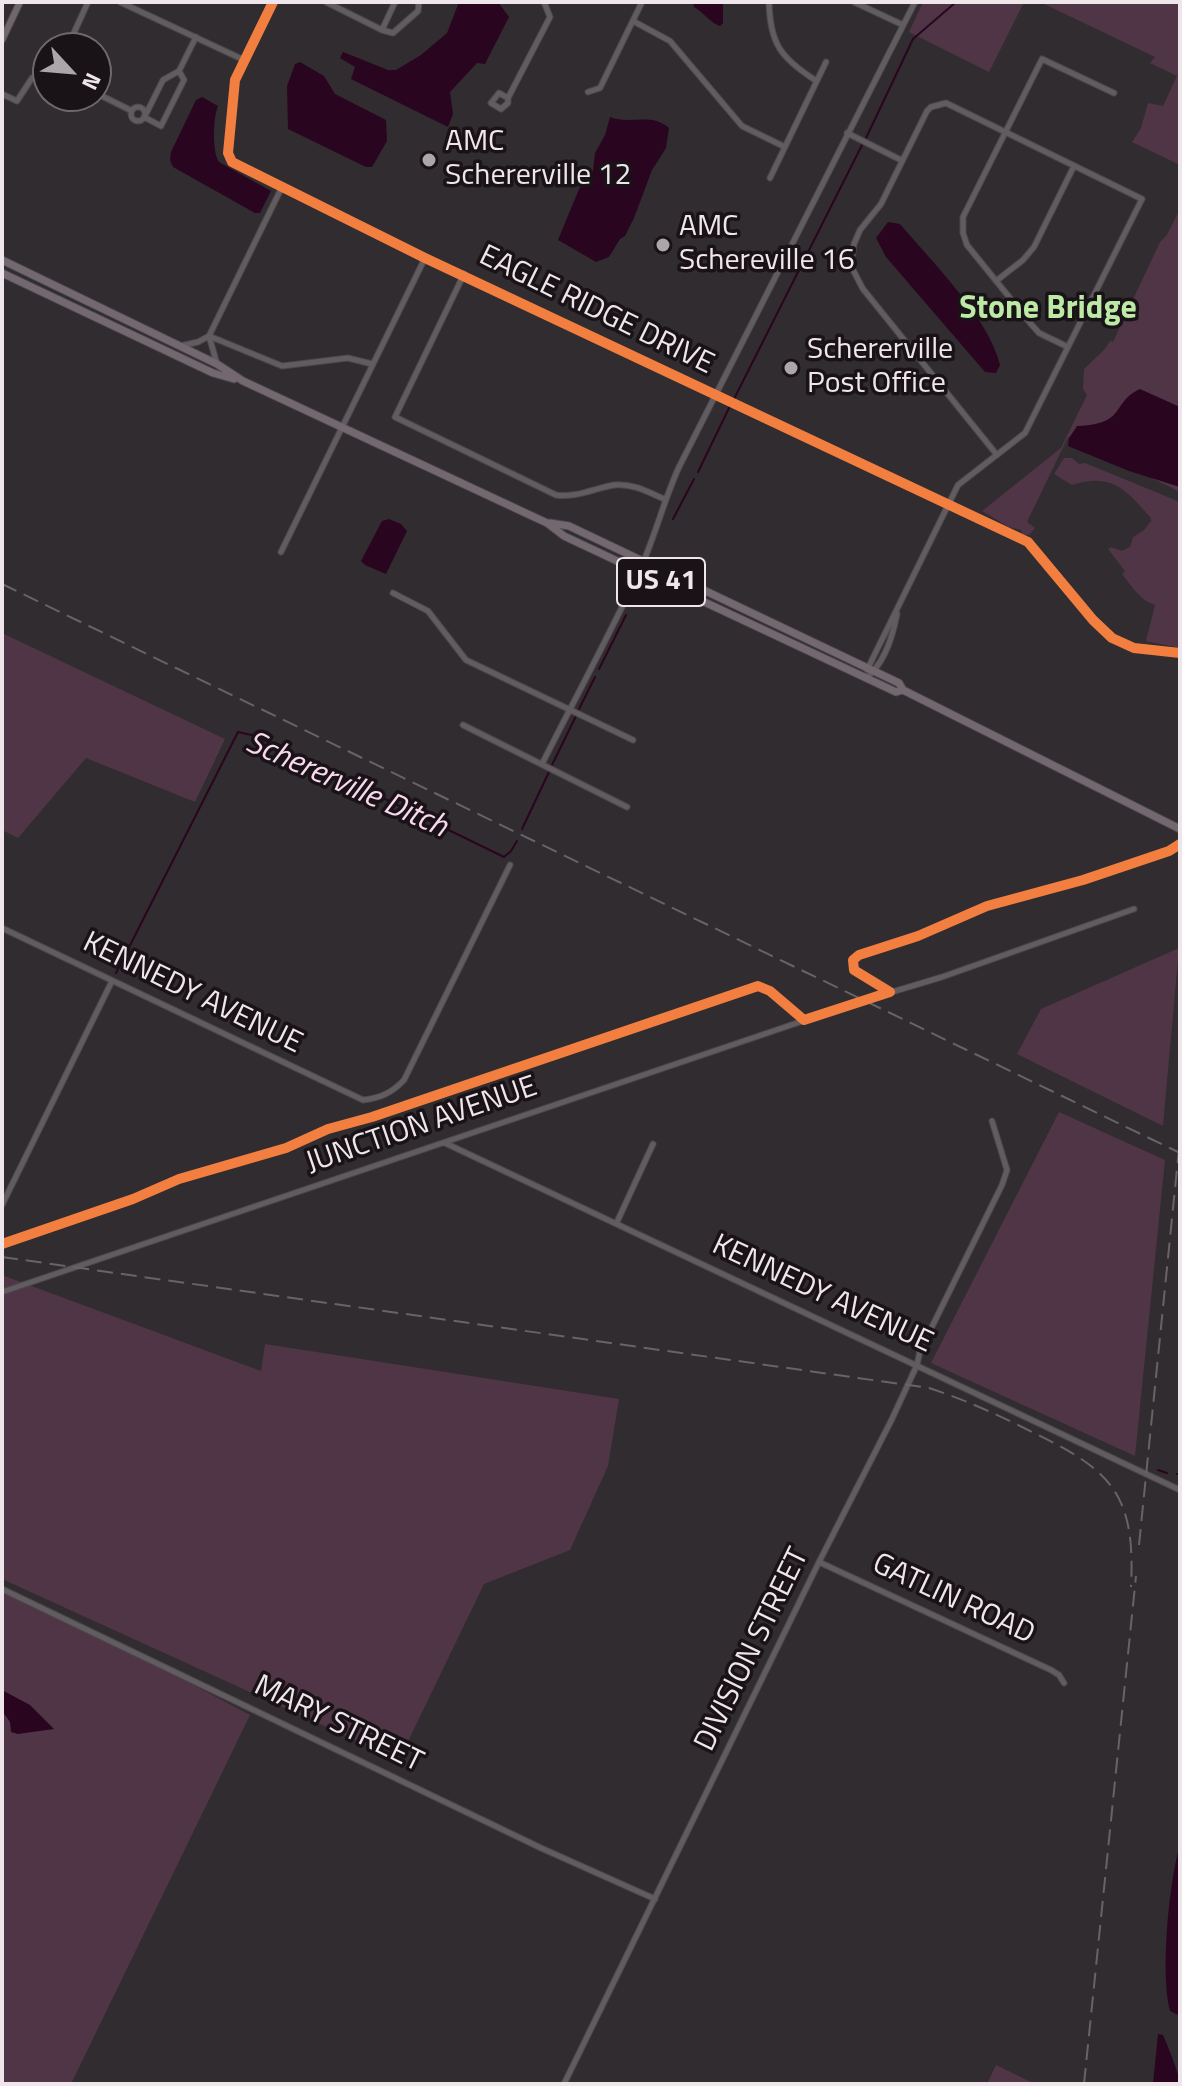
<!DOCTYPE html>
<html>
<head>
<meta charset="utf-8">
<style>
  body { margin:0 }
  #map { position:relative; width:1182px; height:2086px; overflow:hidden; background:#312c2f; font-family:"Titillium Web",sans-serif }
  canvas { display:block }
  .frame { position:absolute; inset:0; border:4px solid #eee6eb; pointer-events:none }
  .north { position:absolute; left:32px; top:32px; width:80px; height:80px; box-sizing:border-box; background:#191317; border:2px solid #6e676c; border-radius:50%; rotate:116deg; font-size:22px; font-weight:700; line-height:32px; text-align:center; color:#eee6eb }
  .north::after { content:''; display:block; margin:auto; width:28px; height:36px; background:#aca5a9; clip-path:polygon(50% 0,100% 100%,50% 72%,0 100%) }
</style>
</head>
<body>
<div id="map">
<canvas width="1182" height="2086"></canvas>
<div class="frame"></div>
<div class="north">N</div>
</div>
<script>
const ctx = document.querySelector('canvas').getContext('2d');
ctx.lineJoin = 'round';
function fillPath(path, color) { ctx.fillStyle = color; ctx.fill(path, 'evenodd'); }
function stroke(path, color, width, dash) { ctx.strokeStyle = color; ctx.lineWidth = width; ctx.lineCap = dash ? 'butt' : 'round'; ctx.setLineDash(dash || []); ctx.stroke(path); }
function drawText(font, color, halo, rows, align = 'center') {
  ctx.font = font + ' "Titillium Web",sans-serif'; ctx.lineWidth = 7; ctx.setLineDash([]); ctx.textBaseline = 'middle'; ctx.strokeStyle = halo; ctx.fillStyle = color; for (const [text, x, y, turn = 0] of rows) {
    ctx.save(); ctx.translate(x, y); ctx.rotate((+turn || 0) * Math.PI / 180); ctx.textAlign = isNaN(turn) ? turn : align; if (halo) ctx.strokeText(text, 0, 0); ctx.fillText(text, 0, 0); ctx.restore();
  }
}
fillPath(new Path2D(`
  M923 2H1024L989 72 909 32Z
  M1040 2H1180V165L1132 142 1141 128 1148 103 1163 106 1177 76 1150 63 1155 57Z
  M1180 209V492L1068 437 1027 522 1035 528 1029 535 1022 534 1021 530 1009 527 982 511 1061 448 1087 395 1083 389 1084 369 1105 349 1110 341 1113 342 1160 242 1167 235Z
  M1064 458H1072L1079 464 1085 463 1180 502V648L1146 641 1155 605C1141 601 1131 586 1122 574L1125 571 1108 549 1111 547 1122 551 1130 547 1133 537 1144 530 1151 521V518C1124 488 1112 473 1072 485L1054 474Z
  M2 633 225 739 195 802 86 758 18 838 2 830Z
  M1179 948 1163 1126 1017 1054 1041 1009Z
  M1059 1112 1165 1160 1135 1456 931 1363Z
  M2 1275 261 1371 265 1344 619 1399 608 1466 570 1550 484 1584 399 1760 2 1579Z
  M2 1591 107 1639 250 1715 71 2084H2Z
  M996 2065 1035 2084H987Z`), '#503547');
fillPath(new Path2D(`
  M459 2H498L509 17 485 64 477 63 450 92 453 114 448 127 351 79 355 67 340 58 343 52 388 70H396L421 55 447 33Z
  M693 2H723V23L720 26C712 24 703 12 694 7Z
  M300 62 324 76 335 94 386 120 387 141 372 167H366L288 129 287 86 295 64Z
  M202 97 218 106C213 117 212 152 219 162L271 191 260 213H255L173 167 170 160 171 152 196 100Z
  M610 117C630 125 652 112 669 128L666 148 652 170 634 218 625 236 620 239 609 257 596 262 558 240 579 189 593 171 595 153 605 135Z
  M888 222 900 224C932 262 989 318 1000 365L996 373 985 372 886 257 876 238Z
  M1140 389 1180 407V487L1129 471 1068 446 1069 438 1077 426C1128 424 1110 403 1140 389Z
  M389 519 401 524 407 531 386 574 365 565 361 561 382 521Z
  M2 1690 30 1705 54 1729 18 1734 11 1732 10 1722 2 1711Z
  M1180 1844V2016L1170 2011C1160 1972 1169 1883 1180 1844Z
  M1158 2034 1163 2035C1167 2044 1180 2076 1180 2084H1153Z`), '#2a0520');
stroke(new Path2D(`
  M866 138 913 39 956 2
  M734 399 862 145
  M698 472 730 406
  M673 519 694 479
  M631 604 640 585
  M599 669 626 615
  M579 709 595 677
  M552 765 576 716
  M522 829 549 772
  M116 973 238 732 256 736 504 857 511 851 517 841
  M1158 1470 1167 1473
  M1177 1474H1180`), '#2a0520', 2);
stroke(new Path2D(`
  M856 1003 872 998`), '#4d484b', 5, [5, 2.5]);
const minor = new Path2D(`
  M120 2 244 60
  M273 2 235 80 228 153 232 162 425 258 1028 542 1093 620 1112 638 1134 648 1180 653
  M326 2 382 30 393 33 418 11 419 2
  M769 2C770 44 781 58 815 80
  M854 2 903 25
  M633 21 670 41 742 126 785 147
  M382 30 395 2
  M67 48 88 2
  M588 92 600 88 642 2
  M96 93 132 111
  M2 94 17 101 32 78 48 71
  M508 98 499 93 491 103 501 109 508 103V98L550 17 544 2
  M131 114a7 7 0 1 1 14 0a7 7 0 1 1-14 0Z
  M145 116 163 80 179 71
  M144 117 161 126 184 80 179 71 196 37
  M847 133 901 160
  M770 178 826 62
  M464 274 395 417 556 495C576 498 595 488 614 485 632 483 648 492 664 499
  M996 281 1023 260 1034 247 1074 166
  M209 336 282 366 348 358 372 364
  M180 346 198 342 209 336
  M1068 347 1039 333 1031 324 967 245 963 233V217L1042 59 1114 93
  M217 364 209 336 282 187
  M281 552 425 258
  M393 593 428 611 466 660 633 740
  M867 670 958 485 1025 433 1142 199 946 103 931 107 927 111 881 204 860 230 854 244 851 266 863 289 997 455
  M866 678C884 664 893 635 897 614
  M463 725 627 807
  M542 764C575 698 611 633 642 565 656 533 664 500 679 467L915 2
  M2 928 363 1100C380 1098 392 1093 404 1080L510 865
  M872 998 942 977 1134 909
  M445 1143 1180 1490
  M2 1205 112 981
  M617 1222 653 1144
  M2 1292 856 1003
  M819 1562 1051 1670 1059 1675 1064 1683
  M2 1589 541 1848 655 1899
  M564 2084 819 1562 891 1421 917 1365 920 1351 1002 1185 1007 1170 992 1121`);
const major = new Path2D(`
  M2 40 20 2`);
const highway = new Path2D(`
  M2 260 217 364 243 381 547 523 564 536 896 692 903 690
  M2 273 213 373 234 379
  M550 523 569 526 899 683 903 690 1180 829`);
stroke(minor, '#4c474a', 7);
stroke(major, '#4c474a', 8);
stroke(highway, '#4c474a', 9);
stroke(minor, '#615c5f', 5);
stroke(major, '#70676c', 6);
stroke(highway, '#736870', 7);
stroke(new Path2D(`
  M2 584 1180 1153
  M2 1257 929 1388C963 1399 994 1413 1026 1429 1109 1469 1136 1490 1131 1587
  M1139 1545 1180 1139
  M1084 2084 1136 1576`), '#676366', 2, [16, 8]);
stroke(new Path2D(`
  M273 2 235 80 228 153 232 162 425 258 1028 542 1093 620 1112 638 1134 648 1180 653
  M890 992 854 970 853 960 859 955 918 936 987 906 1083 880 1169 851 1180 844
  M2 1244 133 1199 179 1179 286 1148 328 1129 372 1117 758 986 770 991 804 1020 890 992`), '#f27e40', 10);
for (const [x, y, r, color] of [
  [429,160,8,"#aca5a9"],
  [663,245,8,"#aca5a9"],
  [791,368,8,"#aca5a9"]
]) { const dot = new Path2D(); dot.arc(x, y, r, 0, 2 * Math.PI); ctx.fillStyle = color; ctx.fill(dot); stroke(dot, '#191317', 3); }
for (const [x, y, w] of [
  [661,582,88]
]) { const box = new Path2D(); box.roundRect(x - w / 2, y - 24, w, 48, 6); ctx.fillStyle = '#191317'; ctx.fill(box); stroke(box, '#eee6eb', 2); }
drawText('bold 28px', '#eee6eb', null, [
  ["US 41",661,582]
]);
drawText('30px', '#eee6eb', '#191317', [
  ["AMC",445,143],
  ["Schererville 12",445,177],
  ["AMC",679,228],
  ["Schereville 16",679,262],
  ["Schererville",807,351],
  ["Post Office",807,385]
], 'left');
drawText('30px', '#eee6eb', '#191317', [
  ["EAGLE RIDGE DRIVE",596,311,26],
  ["KENNEDY AVENUE",192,994,26],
  ["JUNCTION AVENUE",422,1126,-19],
  ["KENNEDY AVENUE",822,1295,25],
  ["GATLIN ROAD",953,1600,25],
  ["DIVISION STREET",753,1650,-64],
  ["MARY STREET",338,1725,26]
]);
drawText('bold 32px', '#bde9a6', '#191317', [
  ["Stone Bridge",1048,310]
]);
drawText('italic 32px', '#f9d9ed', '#191317', [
  ["Schererville Ditch",346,786,24]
]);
</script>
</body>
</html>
